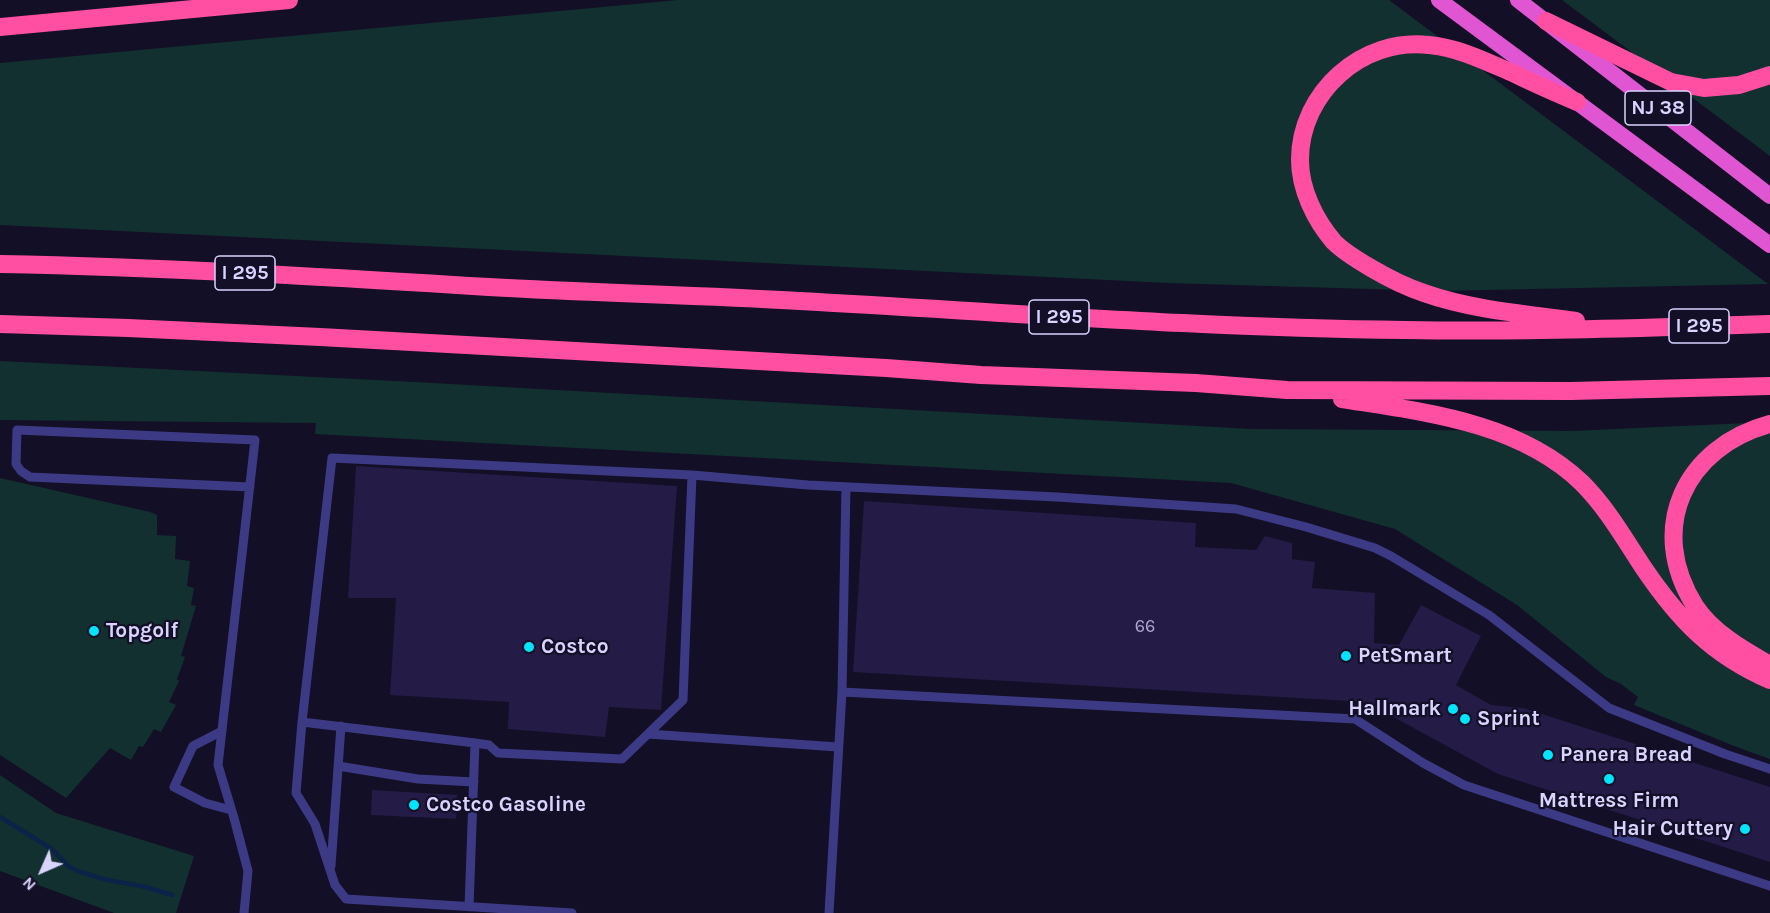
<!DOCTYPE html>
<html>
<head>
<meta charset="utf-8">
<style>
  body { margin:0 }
  #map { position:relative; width:1770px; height:913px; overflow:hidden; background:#130f26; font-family:Karla,sans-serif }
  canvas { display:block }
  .north { position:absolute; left:12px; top:841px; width:60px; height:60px; -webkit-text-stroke:4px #130f26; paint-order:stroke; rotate:225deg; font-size:16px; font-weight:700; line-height:24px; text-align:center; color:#d9d4ff }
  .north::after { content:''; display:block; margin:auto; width:21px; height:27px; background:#d9d4ff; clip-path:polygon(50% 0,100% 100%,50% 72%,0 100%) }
</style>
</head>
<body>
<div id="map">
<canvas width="1770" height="913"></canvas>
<div class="north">N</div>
</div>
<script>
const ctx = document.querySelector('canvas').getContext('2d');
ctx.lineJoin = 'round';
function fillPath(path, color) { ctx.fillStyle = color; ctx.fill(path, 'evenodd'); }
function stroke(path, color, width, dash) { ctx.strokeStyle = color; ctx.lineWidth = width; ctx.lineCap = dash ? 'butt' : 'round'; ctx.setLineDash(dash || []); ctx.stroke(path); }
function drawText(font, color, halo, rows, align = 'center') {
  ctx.font = font + ' Karla,sans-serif'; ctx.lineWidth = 4.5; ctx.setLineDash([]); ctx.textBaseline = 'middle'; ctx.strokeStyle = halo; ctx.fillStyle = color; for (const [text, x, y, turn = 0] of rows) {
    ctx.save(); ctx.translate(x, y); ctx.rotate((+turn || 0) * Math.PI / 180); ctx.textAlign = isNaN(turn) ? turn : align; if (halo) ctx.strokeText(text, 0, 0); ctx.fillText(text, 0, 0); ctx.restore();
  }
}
fillPath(new Path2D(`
  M678 0H1389L1768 284 1438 291 1168 283 0 225V63Z
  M1562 0H1770V156Z
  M0 361 415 382 1251 429 1571 431 1770 422V759L1734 746 1634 705 1638 697 1621 684 1606 677 1517 605 1395 529 1231 483 315 434 316 423 0 420Z
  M0 478 150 512 157 515V535L176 536 175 559 190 561 187 586 194 588 191 605 196 606 181 656 185 657 177 679 179 681 169 702 176 705 161 732 154 729 143 747 139 746 131 760 110 748 66 798 0 755Z
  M0 775 56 813 194 856 176 913H114L0 871Z`), '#12302f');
stroke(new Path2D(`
  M0 817 52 849 68 866 78 871 103 879 146 887 172 895`), '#0c2248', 4.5);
fillPath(new Path2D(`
  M356 466 677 486 661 710 609 707 605 737 508 729 509 702 390 695 396 598H348Z
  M864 501 1196 523 1195 547 1256 550 1265 536 1292 543V559L1315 562 1312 588 1375 593 1374 643 1399 645 1421 605 1481 636 1456 685 1491 705 1523 708 1770 787V862L1498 774 1366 702 853 672Z
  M372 790 457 795 456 819 371 815Z`), '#241b47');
stroke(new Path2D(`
  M842 692 1355 719 1423 763 1464 785 1770 886
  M302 722 332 458 692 475 808 485 1057 497 1236 509 1306 527 1375 548 1391 556 1489 615 1609 708 1725 754 1770 769
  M222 731 193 746 174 787 205 803 231 810
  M648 734 838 747
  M338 766 418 779 474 782
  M331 866 341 726
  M469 907 475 743
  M244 913 248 871 234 818 218 765 255 440 17 430 16 464 21 471 30 477 250 487
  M572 913 346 899 335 885 315 824 296 793 302 722 475 743 489 745 498 753 622 759 683 700 692 475
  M829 913 842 692 846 487`), '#3d3a85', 9);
stroke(new Path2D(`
  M1439 0 1770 245
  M1518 0 1770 196`), '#e055d1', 16);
stroke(new Path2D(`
  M1546 21 1671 82 1704 88 1739 85 1770 75
  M0 27 289 0
  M0 264C163 267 326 277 489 287 593 293 697 295 800 301 1002 312 1203 328 1405 330 1527 332 1648 328 1770 324
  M1576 321C1526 314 1472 310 1424 293 1406 287 1388 278 1371 268 1359 261 1344 252 1334 242 1315 220 1300 189 1300 160 1300 92 1363 37 1429 45 1460 48 1487 62 1515 74 1535 84 1556 93 1577 102
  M0 324 128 328 320 337 886 368 981 375 1196 383 1287 390 1571 391 1770 386
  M1342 399C1424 412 1519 422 1582 483 1607 508 1624 538 1643 567 1678 619 1712 655 1770 680
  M1770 424C1685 447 1646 528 1695 606 1712 632 1743 650 1770 665`), '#ff4fa3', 18);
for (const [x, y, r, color] of [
  [94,631,6,"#00e5ff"],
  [529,647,6,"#00e5ff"],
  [1346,656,6,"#00e5ff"],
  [1453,709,6,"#00e5ff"],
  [1465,719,6,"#00e5ff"],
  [1548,755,6,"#00e5ff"],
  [1609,779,6,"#00e5ff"],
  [414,805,6,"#00e5ff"],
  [1745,829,6,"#00e5ff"]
]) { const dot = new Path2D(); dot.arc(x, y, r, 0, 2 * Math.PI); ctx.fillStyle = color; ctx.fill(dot); stroke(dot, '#130f26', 2); }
drawText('18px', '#aca6d1', null, [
  ["66",1145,627]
]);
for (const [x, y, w] of [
  [1658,108,66],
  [245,273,60],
  [1059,317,60],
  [1699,326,60]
]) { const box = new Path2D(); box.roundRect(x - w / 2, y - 17, w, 34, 4.5); ctx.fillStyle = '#130f26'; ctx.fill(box); stroke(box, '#d9d4ff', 1.5); }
drawText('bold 20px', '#d9d4ff', null, [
  ["NJ 38",1658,108],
  ["I 295",245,273],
  ["I 295",1059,317],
  ["I 295",1699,326]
]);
drawText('bold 21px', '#d9d4ff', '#130f26', [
  ["Topgolf",106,631],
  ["Costco",541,647],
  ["PetSmart",1358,656],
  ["Hallmark",1441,709,"right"],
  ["Sprint",1477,719],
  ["Panera Bread",1560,755],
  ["Mattress Firm",1609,801,"center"],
  ["Costco Gasoline",426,805],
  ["Hair Cuttery",1733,829,"right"]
], 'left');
</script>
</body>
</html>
